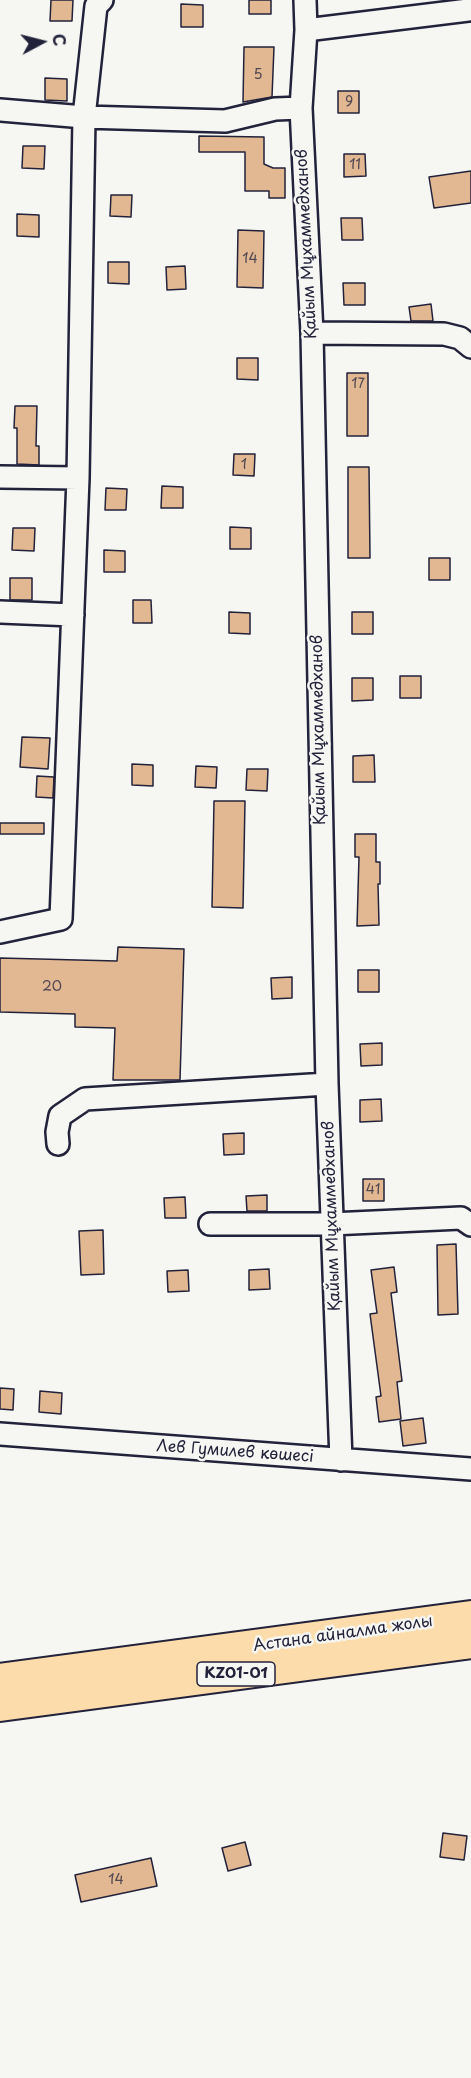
<!DOCTYPE html>
<html>
<head>
<meta charset="utf-8">
<style>
  body { margin:0 }
  #map { position:relative; width:471px; height:2078px; overflow:hidden; background:#f6f6f2; font-family:"Playpen Sans",sans-serif }
  canvas { display:block }
  .north { position:absolute; left:12px; top:12px; width:60px; height:60px; -webkit-text-stroke:4px #f6f6f2; paint-order:stroke; rotate:83deg; font-size:16px; font-weight:700; line-height:24px; text-align:center; color:#22223b }
  .north::after { content:''; display:block; margin:auto; width:21px; height:27px; background:#22223b; clip-path:polygon(50% 0,100% 100%,50% 72%,0 100%) }
</style>
</head>
<body>
<div id="map">
<canvas width="471" height="2078"></canvas>
<div class="north">С</div>
</div>
<script>
const ctx = document.querySelector('canvas').getContext('2d');
ctx.lineJoin = 'round';
function fillPath(path, color) { ctx.fillStyle = color; ctx.fill(path, 'evenodd'); }
function stroke(path, color, width, dash) { ctx.strokeStyle = color; ctx.lineWidth = width; ctx.lineCap = dash ? 'butt' : 'round'; ctx.setLineDash(dash || []); ctx.stroke(path); }
function drawText(font, color, halo, rows, align = 'center') {
  ctx.font = font + ' "Playpen Sans",sans-serif'; ctx.lineWidth = 5; ctx.setLineDash([]); ctx.textBaseline = 'middle'; ctx.strokeStyle = halo; ctx.fillStyle = color; for (const [text, x, y, turn = 0] of rows) {
    ctx.save(); ctx.translate(x, y); ctx.rotate((+turn || 0) * Math.PI / 180); ctx.textAlign = isNaN(turn) ? turn : align; if (halo) ctx.strokeText(text, 0, 0); ctx.fillText(text, 0, 0); ctx.restore();
  }
}
const building = new Path2D(`
  M51 0H73L72 21H50Z
  M249 0H271V14H249Z
  M181 4 203 5V27H181Z
  M244 47H274L272 97 243 102Z
  M45 78 67 79V101L45 100Z
  M338 91H359V113H338Z
  M199 136 264 137V164L273 168H285V198H269V191H245V152H199Z
  M23 146H45L44 169 22 168Z
  M344 154H365L366 176 344 177Z
  M471 171V203L434 208 429 177Z
  M111 195H132L131 217 110 216Z
  M17 214 39 215V237L17 236Z
  M341 218H362L363 240H342Z
  M238 230 264 231 263 288 237 287Z
  M108 262H129V284L108 283Z
  M185 266 186 289 167 290 166 267Z
  M343 283H365V305H344Z
  M431 304 433 321H411L409 307Z
  M237 358H258V380L237 379Z
  M347 373H368V436H347Z
  M15 406H37L36 446H39V465L17 464V428H14Z
  M234 454H255L254 476 233 475Z
  M348 467H369L370 558H348Z
  M162 486 183 487V508H161Z
  M106 488 127 489 126 510H105Z
  M230 527 251 528V549H230Z
  M13 528H35L34 551 12 550Z
  M104 550 125 551V572H104Z
  M429 558H450V580H429Z
  M10 578H32V600H10Z
  M133 600H151L152 623H133Z
  M229 612 250 613V634L229 633Z
  M352 612H373V634H352Z
  M400 676H421V698H400Z
  M352 678H373V700L352 701Z
  M22 737 50 738 48 769 20 767Z
  M374 755 375 782H353V756Z
  M132 764 153 765V786L132 785Z
  M196 766 217 767 216 788 195 787Z
  M247 769H268L267 791 246 790Z
  M37 776 54 777 53 798 36 797Z
  M214 801H245L243 908 212 907Z
  M0 823H44V834H0Z
  M355 834H376V862H380V884H378L379 925 357 926 359 857H355Z
  M118 947 184 949 180 1080H113L115 1028 75 1027V1014L0 1012V958L117 961Z
  M358 970H379V992H358Z
  M292 977V998L272 999 271 978Z
  M382 1043V1065L361 1066 360 1044Z
  M381 1099 382 1121 360 1122V1100Z
  M244 1133V1154L224 1155 223 1134Z
  M363 1179H384V1201H363Z
  M267 1195V1211H247L246 1196Z
  M185 1197 186 1218H165L164 1198Z
  M103 1230 104 1274 81 1275 79 1231Z
  M456 1244 458 1314 438 1315 437 1245Z
  M394 1267 397 1292 391 1293 402 1381 397 1382 401 1419 379 1422 376 1397 381 1396 370 1314 377 1313 371 1270Z
  M269 1269 270 1289 249 1290V1270Z
  M188 1270 189 1291 168 1292 167 1271Z
  M0 1388 14 1389 13 1410 0 1409Z
  M40 1391 62 1393 61 1414 39 1412Z
  M423 1418 426 1443 403 1446 400 1421Z
  M443 1833 467 1836 464 1860 440 1857Z
  M245 1842 251 1865 228 1871 222 1848Z
  M151 1858 157 1886 81 1902 75 1875Z`);
fillPath(building, '#e1b892');
stroke(building, '#22223b', 1.5);
const minor = new Path2D(`
  M102 0 96 6 84 117 225 121 275 109 301 108
  M305 0 306 30 301 108 312 333 327 1084 341 1460
  M306 30 468 10
  M0 110 84 117 78 478 61 919 0 932
  M312 333 444 334 460 338 471 347
  M0 477 78 478
  M0 612 73 615
  M58 1144 57 1132 60 1116 85 1099 327 1084
  M210 1224H331L461 1218 471 1225
  M0 1434 471 1469`);
const highway = new Path2D(`
  M0 1680 471 1617
  M0 1705 471 1642`);
stroke(minor, '#22223b', 26);
stroke(highway, '#22223b', 36);
stroke(minor, '#f6f6f2', 21);
stroke(highway, '#fddcac', 32);
drawText('14px', '#524851', null, [
  ["5",258,75],
  ["9",349,102],
  ["11",355,165],
  ["14",250,259],
  ["17",358,384],
  ["1",244,465],
  ["20",52,987],
  ["41",373,1190],
  ["14",116,1880]
]);
for (const [x, y, w] of [
  [236,1674,78]
]) { const box = new Path2D(); box.roundRect(x - w / 2, y - 12, w, 24, 4.5); ctx.fillStyle = '#f6f6f2'; ctx.fill(box); stroke(box, '#22223b', 1.5); }
drawText('bold 15px', '#22223b', null, [
  ["KZ01-01",236,1674]
]);
drawText('16px', '#22223b', '#f6f6f2', [
  ["Қайым Мұхаммедханов",307,244,-93],
  ["Қайым Мұхаммедханов",319,730,-91],
  ["Қайым Мұхаммедханов",332,1216,-92],
  ["Лев Гумилев көшесі",235,1452,4],
  ["Астана айналма жолы",343,1634,-8]
]);
</script>
</body>
</html>
